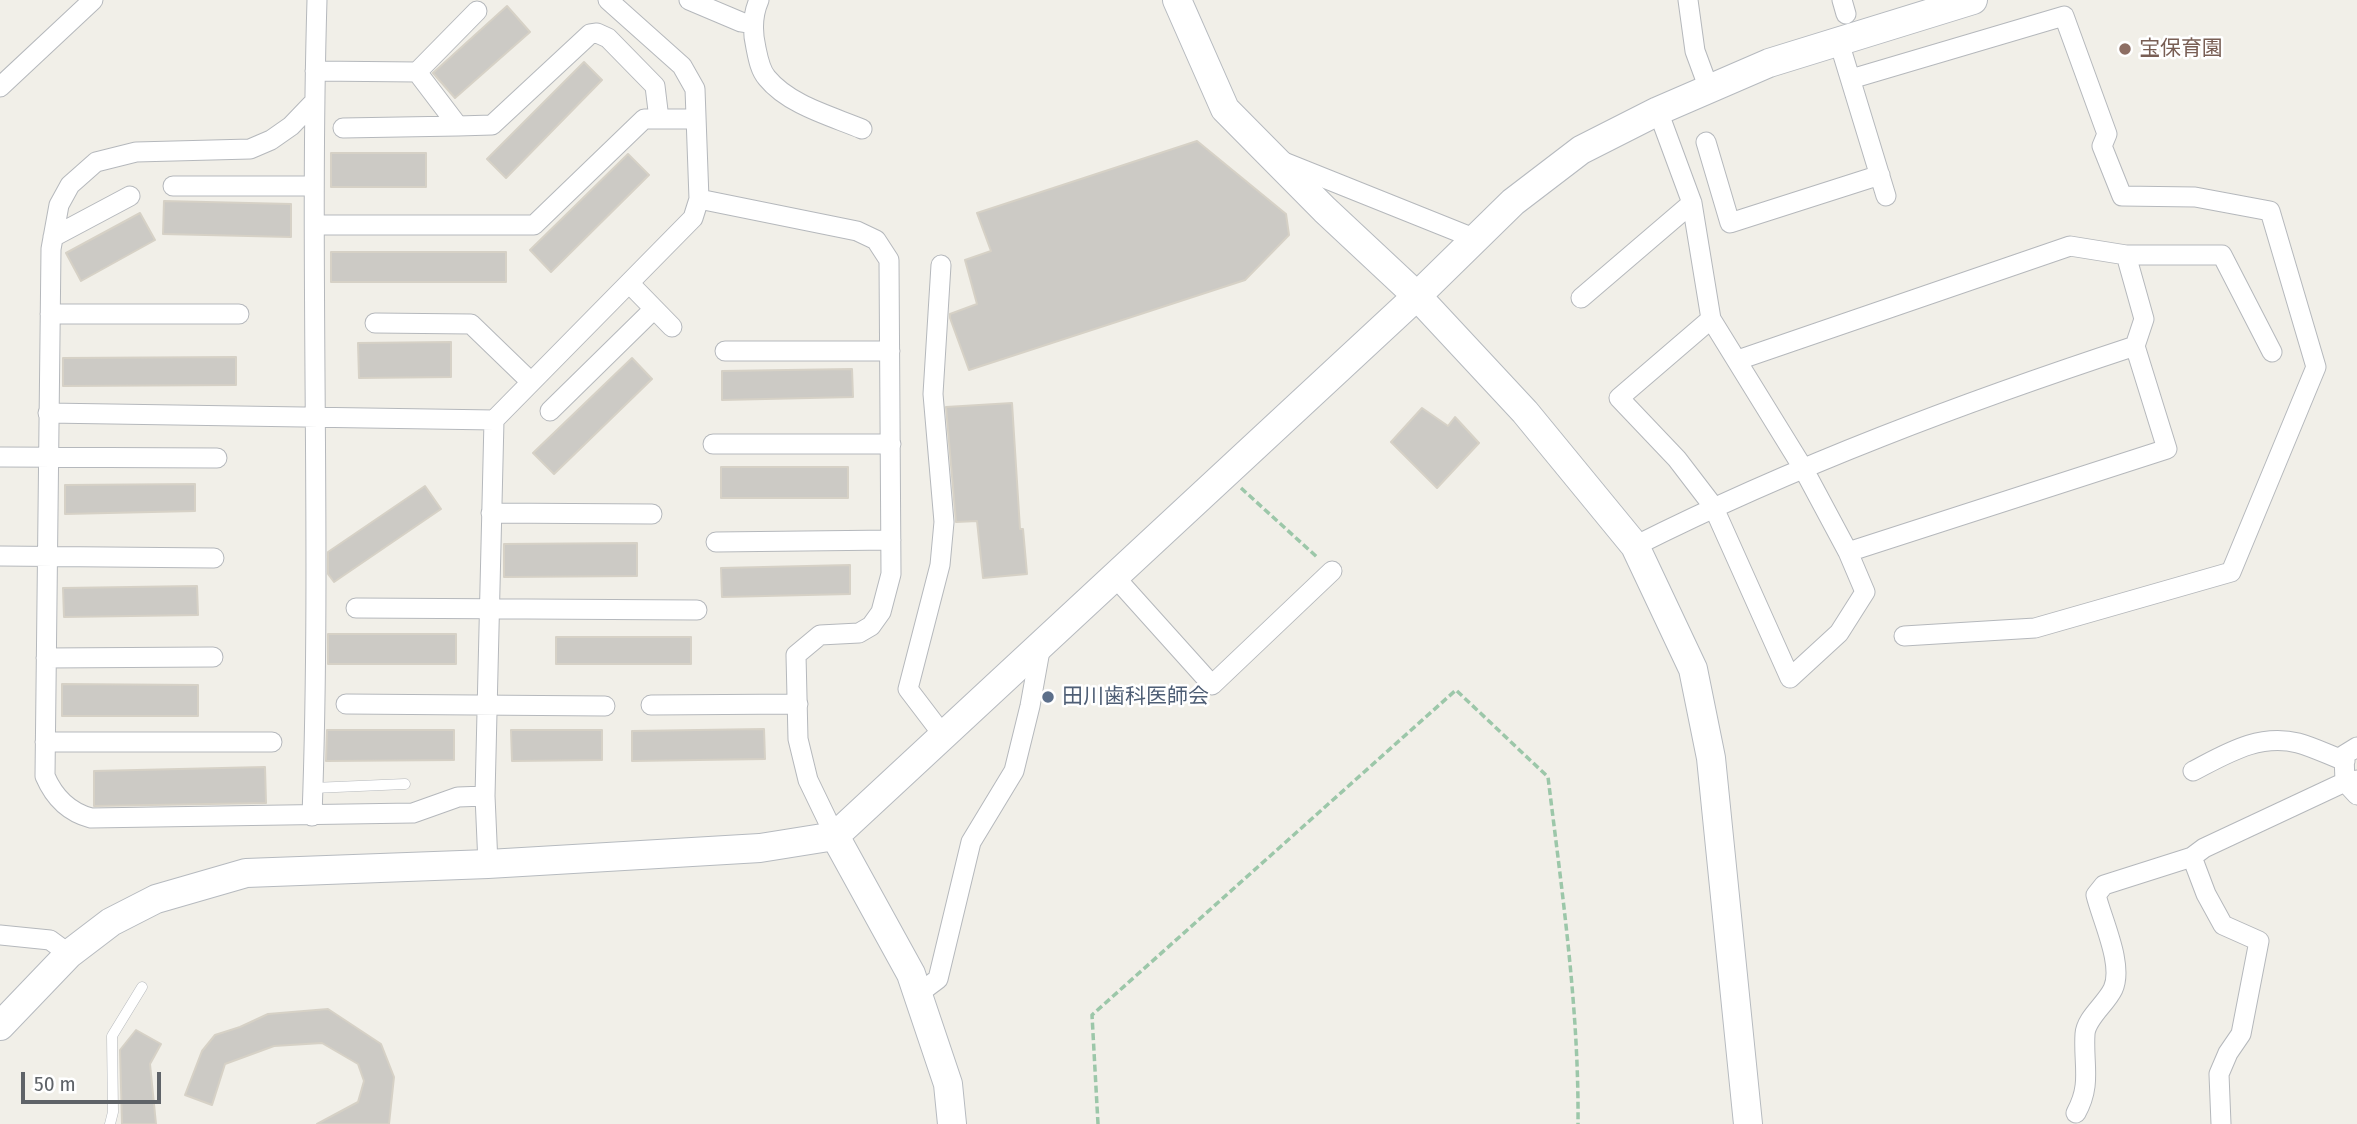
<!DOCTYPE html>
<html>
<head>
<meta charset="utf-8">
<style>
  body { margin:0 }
  #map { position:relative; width:2357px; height:1124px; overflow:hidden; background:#f1efe8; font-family:"Fira Sans Condensed",sans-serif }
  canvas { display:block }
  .scale { position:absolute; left:21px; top:1072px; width:140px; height:32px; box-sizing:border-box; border:4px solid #5f6368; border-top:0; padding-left:9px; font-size:21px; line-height:24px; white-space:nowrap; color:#5f6368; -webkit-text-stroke:5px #fff; paint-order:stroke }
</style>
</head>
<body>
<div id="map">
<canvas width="2357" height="1124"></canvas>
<div class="scale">50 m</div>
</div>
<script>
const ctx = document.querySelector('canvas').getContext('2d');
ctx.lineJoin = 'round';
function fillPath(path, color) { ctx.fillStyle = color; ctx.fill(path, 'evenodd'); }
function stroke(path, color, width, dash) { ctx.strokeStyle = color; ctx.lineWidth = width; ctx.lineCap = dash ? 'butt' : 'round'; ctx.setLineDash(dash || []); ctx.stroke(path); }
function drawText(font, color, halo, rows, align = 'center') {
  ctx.font = font + ' "Fira Sans Condensed","Noto Sans JP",sans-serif'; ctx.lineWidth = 5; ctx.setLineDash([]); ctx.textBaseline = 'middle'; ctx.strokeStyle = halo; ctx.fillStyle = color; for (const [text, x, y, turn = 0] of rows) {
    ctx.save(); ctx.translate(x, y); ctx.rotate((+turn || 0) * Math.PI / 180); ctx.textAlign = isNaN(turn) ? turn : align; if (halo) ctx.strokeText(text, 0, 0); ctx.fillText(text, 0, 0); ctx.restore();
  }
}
const building = new Path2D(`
  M507 6 530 32 455 98 433 73Z
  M584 62 602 80 506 178 487 159Z
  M1197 141 1286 214 1289 235 1245 280 969 370 950 318V314L977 304 965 260 991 251 977 213Z
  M331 153H426V187H331Z
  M628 154 649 175 551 272 530 250Z
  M164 201 291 204V237L163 234Z
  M140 213 155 240 81 281 66 253Z
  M331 252H506V282H331Z
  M451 342V377L359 378 358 343Z
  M236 357V385L63 386V358Z
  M632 358 652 379 554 474 533 453Z
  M852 369 853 397 722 400V371Z
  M1012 403 1020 529H1023L1027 574 983 578 977 521 956 522 946 407Z
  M1422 408 1448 426 1455 417 1479 443 1437 488 1391 442Z
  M721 467H848V498H721Z
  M195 484V511L65 514V485Z
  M425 486 441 509 334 582 328 574V552Z
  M637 543V576L504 577V544Z
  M850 565V594L722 597 721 568Z
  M197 586 198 615 64 617 63 588Z
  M328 634H456V664H328Z
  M556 637H691V664H556Z
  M62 684 198 685V716H62Z
  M764 729 765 759 632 761V731Z
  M327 730H454V760L326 761Z
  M511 730H602V760L512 761Z
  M265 767 266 803 94 806V771Z
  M328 1009 381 1044 394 1077 389 1124H317L358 1102 364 1081 358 1064 322 1043 274 1046 225 1064 212 1105 185 1095 202 1051 215 1035 240 1027 268 1014Z
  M136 1030 161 1044 150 1064 156 1124H122L120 1050Z`);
fillPath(building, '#cccac5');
stroke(building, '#d6d1c6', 2);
const lane = new Path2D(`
  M313 788 405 784
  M110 1124 113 1112 112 1036 142 987`);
const street = new Path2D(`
  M689 0 741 22 753 24
  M759 0C752 16 752 31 756 48 758 58 760 70 767 78 789 105 831 116 862 129
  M1688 0 1695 51 1709 89
  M1842 0 1846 14
  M1839 42 1886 196
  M315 71 417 72 477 11
  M1851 79 2064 16 2107 134 2102 146 2122 196 2195 197 2270 211 2316 367 2231 572 2035 628 1904 636
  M0 87 93 0
  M314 102 291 126 271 140 250 149 136 152 96 162 70 185 59 205 51 249 45 776C54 797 68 812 91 818L413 813 458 797 485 796
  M1658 111 1692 203 1711 319 1803 468 1848 552 2167 449 2135 346 2144 319 2126 255 2070 246 1738 360
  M458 126 492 125 590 34 597 33 608 38 655 86 659 119
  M343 128 458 126 417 72
  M1706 142 1730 223 1880 175
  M1284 162 1476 239
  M173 186H314
  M699 199 857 231 876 240 889 260 891 574 881 612 871 626 859 633 820 635 796 655 798 739 808 780 835 836
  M315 225H534L644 119H696
  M53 237 130 196
  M2126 255H2222L2272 352
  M941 265 933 394 944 522 940 565 908 689 943 735
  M629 283 672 327
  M1581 298 1692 203
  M50 314H239
  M1711 319 1619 398 1677 459 1713 506 1790 678 1839 633 1865 592 1848 552
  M375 323 471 324 531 382
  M725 351H890
  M550 411 654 309
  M48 413 494 420
  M713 444H891
  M0 457 217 458
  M491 513 652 514
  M716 542 891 540
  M1635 546C1796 465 1965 402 2135 346
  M0 556 214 558
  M1114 576 1212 685 1332 571
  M356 608 697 610
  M46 658 213 657
  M346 704 605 706
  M651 705 798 704
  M45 742H272
  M2357 747 2344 755 2345 782 2357 795
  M2193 771C2226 754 2259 733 2298 743 2313 747 2329 755 2345 761
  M312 816C322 544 309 272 317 0
  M2192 857 2206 894 2223 925 2259 941 2241 1034 2228 1053 2219 1074 2221 1124
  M488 864 485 796 494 420 693 218 699 199 695 89 682 66 608 0
  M0 935 50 940 69 954
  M918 994 938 979 971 842 1014 771 1030 706 1041 645
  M2076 1113C2092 1084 2083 1065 2085 1034 2086 1018 2106 1004 2113 989 2124 965 2102 920 2096 895L2104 885 2192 857 2204 848 2345 782 2357 780`);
const secondary = new Path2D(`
  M1177 0 1225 109 1325 210 1417 296 1525 412 1635 546 1693 669 1711 758 1748 1124
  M835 836 911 974 948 1084 952 1124
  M0 1026 69 954 111 922 156 899 246 873 488 864 760 848 835 836 1417 296 1513 202 1581 150 1658 111 1769 63 1973 0`);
stroke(lane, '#b5b8bc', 11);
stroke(street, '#b5b8bc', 21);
stroke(secondary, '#b6babf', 30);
stroke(new Path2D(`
  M1241 488 1318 558
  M1098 1124 1092 1015 1456 690 1548 777C1562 892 1579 1008 1578 1124`), '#9cc7a9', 3.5, [7, 3.5]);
stroke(lane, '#fff', 10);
stroke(street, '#fff', 19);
stroke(secondary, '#fff', 28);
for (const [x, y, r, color] of [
  [2125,49,7,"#8d6e63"],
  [1048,697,7,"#5c6f8a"]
]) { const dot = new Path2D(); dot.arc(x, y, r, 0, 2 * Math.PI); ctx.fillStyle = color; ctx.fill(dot); stroke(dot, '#fff', 2.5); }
drawText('21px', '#785e54', '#fff', [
  ["宝保育園",2139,49]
], 'left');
drawText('21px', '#4e5e75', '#fff', [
  ["田川歯科医師会",1062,697]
], 'left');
</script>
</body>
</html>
